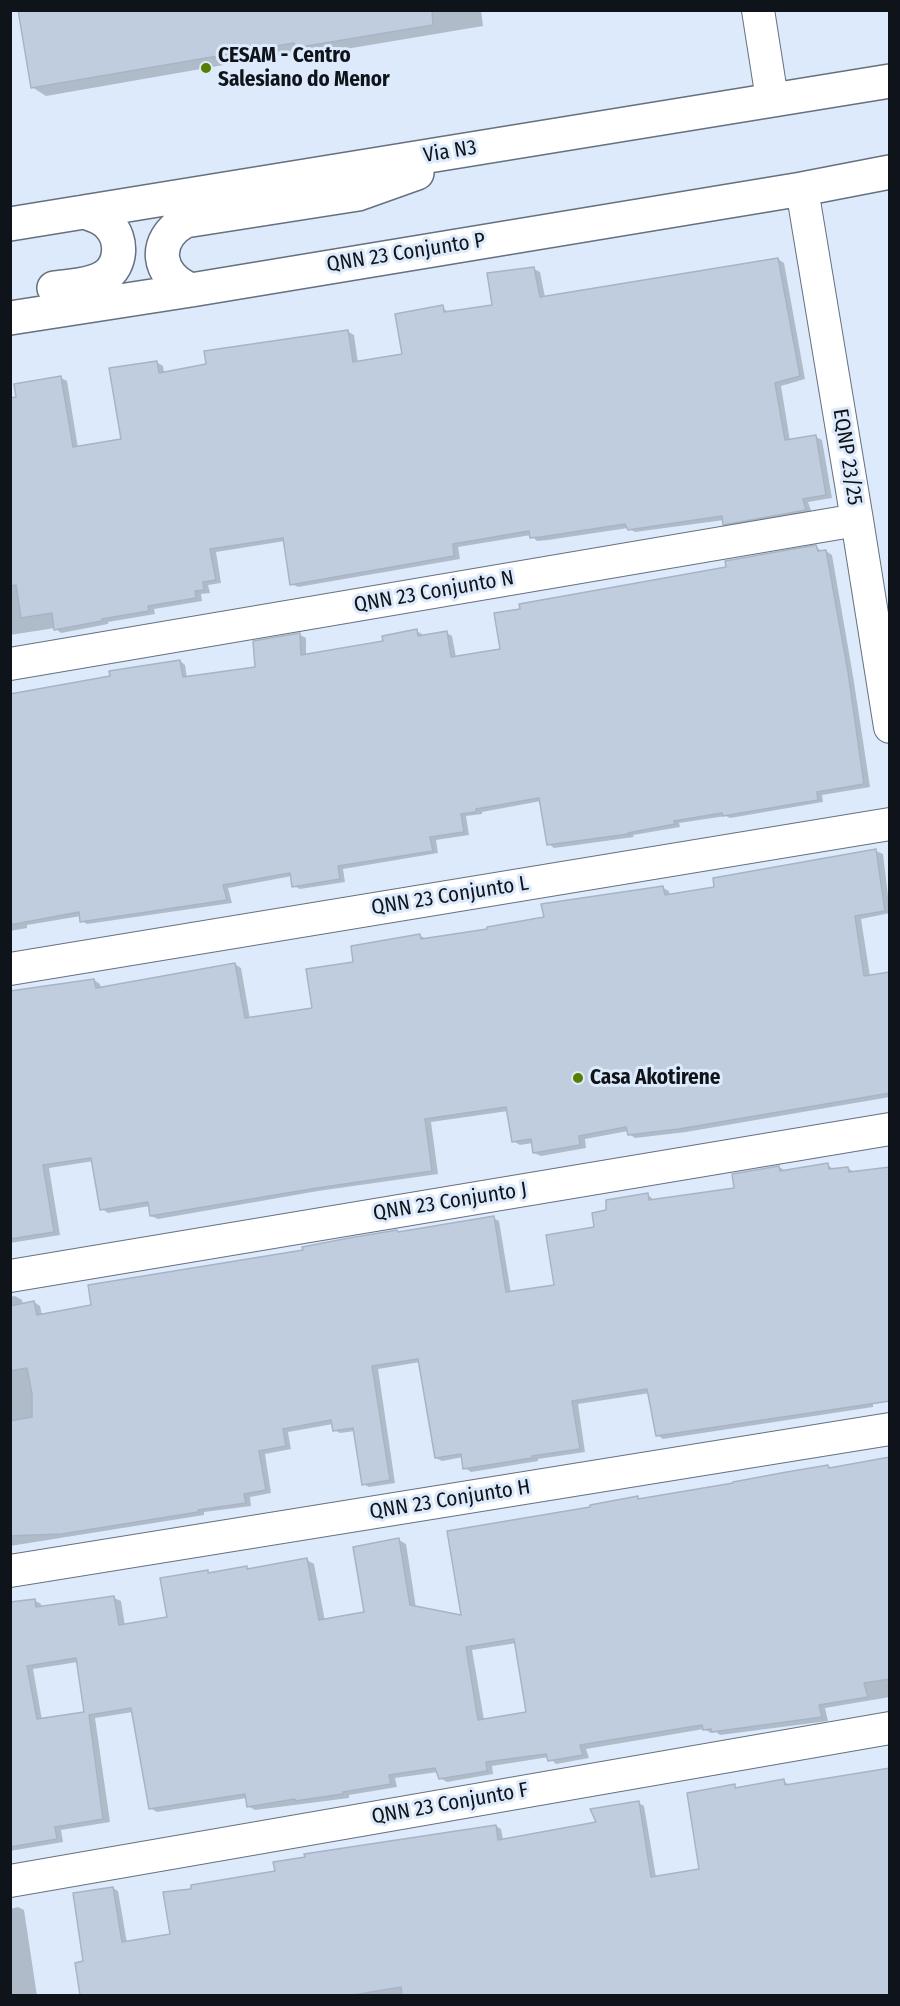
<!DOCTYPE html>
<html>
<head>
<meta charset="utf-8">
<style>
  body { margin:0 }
  #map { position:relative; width:900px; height:2006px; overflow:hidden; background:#ddeafc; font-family:"Fira Sans Condensed",sans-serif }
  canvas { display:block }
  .frame { position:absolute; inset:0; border:12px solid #0f141a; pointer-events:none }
</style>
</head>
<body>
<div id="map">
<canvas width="900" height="2006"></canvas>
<div class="frame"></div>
</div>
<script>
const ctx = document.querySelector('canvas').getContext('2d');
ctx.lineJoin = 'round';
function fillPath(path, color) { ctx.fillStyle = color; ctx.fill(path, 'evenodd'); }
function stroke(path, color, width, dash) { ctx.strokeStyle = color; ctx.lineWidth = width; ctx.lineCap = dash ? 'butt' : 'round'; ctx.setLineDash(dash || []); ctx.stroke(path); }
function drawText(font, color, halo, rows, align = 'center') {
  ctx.font = font + ' "Fira Sans Condensed",sans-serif'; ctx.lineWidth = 6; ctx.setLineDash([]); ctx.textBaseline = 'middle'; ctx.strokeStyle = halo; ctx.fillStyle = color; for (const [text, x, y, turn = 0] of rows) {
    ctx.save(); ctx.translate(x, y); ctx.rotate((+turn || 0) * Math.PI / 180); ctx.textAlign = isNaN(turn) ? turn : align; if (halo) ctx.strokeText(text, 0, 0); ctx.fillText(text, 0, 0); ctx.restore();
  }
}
fillPath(new Path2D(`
  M20 10H481L483 26 310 55 304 51 46 96 32 87Z
  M778 259 784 263 805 379 781 386 790 441 816 437 822 440 832 498 808 502 812 513 731 527 724 524V520L635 532 628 528 548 540 537 541 531 535 458 547 460 559 298 587 292 584 285 541 216 552 221 583 208 585 210 593 201 594 202 601 154 609 155 614 108 622V624L61 633 55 628 10 635V399L61 378 67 381 78 448 123 440 156 362 163 366 164 373 208 366 347 331 354 335 358 363 403 355 442 307 449 313 494 306 534 269 540 272 545 297Z
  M816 547 823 552 826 551 832 555 853 676 870 787 822 795 823 802 730 818 726 816 679 823 680 827 633 835 634 837 554 848 549 844 541 801 482 812V814L466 816 469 835 436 840 438 853 343 869 345 882 300 889 294 886 292 876 228 888 232 903 87 924 82 921 81 916 27 925V928L10 931V696L112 677 180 661 185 665 187 678 257 669 300 635 306 638V656L385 642 416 631 422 634 423 637 447 633 452 636 456 657 502 650 727 568Z
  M876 851 883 854 890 913 861 919 870 976 890 973V1097L686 1132 635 1138 629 1134 628 1131 585 1139 586 1148 541 1156 534 1153 533 1143 520 1145 513 1141 508 1111 431 1122 438 1174 318 1191 158 1219 151 1216 150 1206 108 1213 102 1209 94 1161 49 1168 60 1235 10 1243V993L94 980 100 984 101 989 235 964 241 968 250 1019 314 1009 355 963 420 936 427 939 489 931 546 918 663 888 669 891 670 896 716 888Z
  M828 1165 834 1170 848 1168 854 1172 890 1401 873 1404V1407L663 1439 657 1435 650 1393 578 1404 585 1452 538 1459V1461L471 1472 465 1468 463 1457 442 1461 436 1458 420 1362 378 1369 395 1483 369 1487 363 1484 355 1431 340 1433 334 1430 333 1424 288 1432 291 1449 265 1454 271 1493 250 1497 251 1506 204 1512V1515L10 1546V1297L15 1296 22 1300 23 1305 34 1302 40 1306 42 1315 92 1306 304 1251 397 1231 400 1233 493 1218 499 1221 511 1293 556 1286 608 1212 648 1195 654 1200 736 1189 779 1167 786 1171Z
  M890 1459V1697L825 1708 828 1721 720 1735 716 1732 711 1733 704 1729 586 1749 589 1758 556 1764 549 1757 492 1766 493 1774 447 1782 440 1778 438 1772 395 1778 397 1787 349 1795V1798L255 1810 248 1806 247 1798 157 1812 150 1808 133 1712 95 1718 110 1822 61 1830 63 1842 10 1851V1604L34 1600 41 1604 42 1608 114 1598 121 1601 125 1626 169 1619 207 1571 212 1574 307 1560 314 1564 325 1621 366 1613 399 1540 406 1544 416 1608 463 1617 592 1509 637 1498 641 1500 828 1467 832 1469ZM517 1643 528 1713 484 1720 472 1650ZM78 1662 86 1714 42 1720 33 1669Z
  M890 1770V1996H81L77 1964 85 1962 113 1888 118 1891 127 1943 172 1935 193 1890 496 1826 501 1829 503 1840 598 1823 639 1803 644 1806 656 1877 701 1870 734 1786 739 1789 784 1781 790 1786Z
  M18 1907 24 1910 37 1996H10V1909Z`), '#0003');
const building = new Path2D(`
  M18 10H432L433 25 295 48 294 43 31 88Z
  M778 258 800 376 775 383 785 440 816 435 826 495 803 499 806 510 723 525 722 516 628 530 625 524 541 537 530 538 529 531 453 544 454 556 290 585 283 538 210 549 216 580 203 582 204 590 195 591 196 598 148 606 149 611 102 619V621L54 630 52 613 21 618 16 585 10 586V398L16 397 14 384 61 376 73 447 121 439 109 368 157 361 159 373 206 364 204 351 348 330 353 362 402 354 395 314 443 305 444 312 492 305 487 273 534 267 540 297Z
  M816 545 818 551 826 550 848 672 864 784 817 792 818 800 723 816 722 813 674 821 675 824 628 833 629 834 547 845 539 798 476 809V812L461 814 464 832 430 837 433 851 338 866 340 879 292 887 290 873 223 885 227 900 80 922 79 912 10 925V694L110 676 109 671 180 660 183 677 255 667 253 641 300 633 301 655 383 641 382 636 417 629 418 636 447 631 451 657 500 649 494 613 520 609 519 604 726 567 725 561Z
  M876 849 885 911 855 916 864 976 890 972V1093L679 1129 628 1135 626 1127 579 1136 580 1145 533 1153 531 1139 512 1142 506 1107 425 1119 432 1171 311 1189 150 1216 148 1202 100 1210 91 1158 43 1165 54 1232 10 1239V991L94 979 96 988 235 963 245 1018 312 1008 306 969 353 962 351 946 420 934 421 939 487 929V927L544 917 541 904 663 886 665 895 714 887 713 878Z
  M828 1163 829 1169 848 1167 849 1172 890 1167V1401L656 1436 647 1389 572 1401 580 1449 532 1456V1458L463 1469 461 1454 435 1458 418 1359 372 1366 390 1480 362 1485 353 1428 333 1431 331 1420 283 1429 286 1446 259 1451 266 1490 244 1494 246 1503 198 1510V1512L62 1534 10 1536V1421L32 1417V1394L27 1368 10 1371V1306L34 1301 37 1315 91 1305 88 1285 303 1250 302 1247 349 1238 397 1230 398 1232 494 1216 506 1292 554 1285 546 1235 594 1227 592 1213 606 1210V1200L648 1193 649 1200 734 1188 732 1174 779 1166 780 1171Z
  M890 1457V1679L864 1683 868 1697 819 1705 822 1717 712 1732 711 1729 703 1730 702 1725 580 1745 583 1755 548 1761 546 1754 486 1762 487 1771 439 1779 435 1768 389 1775 391 1784 343 1792V1794L295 1801V1799L247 1807 245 1794 149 1809 131 1708 89 1715 103 1819 55 1827 57 1839 10 1847V1602L35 1599 36 1607 114 1596 119 1625 167 1617 160 1578 208 1570V1573L247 1566V1569L307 1558 319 1620 364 1612 353 1547 399 1538 410 1605 461 1615 447 1531 590 1507V1505L638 1496V1499L733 1483V1482L781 1473 828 1465 829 1468ZM514 1639 526 1712 478 1720 466 1647ZM76 1658 84 1712 37 1719 27 1666Z
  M890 1768V1995H402L401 1987 354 1995H80L75 1963 83 1961 73 1893 113 1887 122 1942 170 1934 163 1892 191 1889V1885L275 1871 273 1862 305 1857 304 1854 496 1825 498 1840 596 1822 590 1809 639 1801 651 1877 699 1869 687 1793 735 1784V1788L784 1779 785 1785Z`);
fillPath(building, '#c0cdde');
stroke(building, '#a8b4c5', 1.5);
const street = new Path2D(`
  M758 10 772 99
  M802 189 857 520 890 727
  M10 664 857 520
  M10 969 890 824
  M10 1276 890 1129
  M10 1571 890 1429
  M10 1881 890 1728`);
const secondary = new Path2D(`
  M10 224 890 81
  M54 288C69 286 90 286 104 277 122 266 123 239 109 225 102 217 93 215 84 212
  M191 290C156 276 152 240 185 221L358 194 417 173
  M10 318 191 290 802 189 890 172`);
stroke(street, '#667180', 34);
stroke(secondary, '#667180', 36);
stroke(street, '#fff', 32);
stroke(secondary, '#fff', 33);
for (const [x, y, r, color] of [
  [206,68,6,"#567f00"],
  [578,1078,6,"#567f00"]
]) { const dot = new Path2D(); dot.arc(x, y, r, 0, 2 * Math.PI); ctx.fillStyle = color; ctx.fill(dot); stroke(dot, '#ddeafc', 2); }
drawText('bold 21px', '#0f141a', '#ddeafc', [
  ["CESAM - Centro",218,56],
  ["Salesiano do Menor",218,80],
  ["Casa Akotirene",590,1078]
], 'left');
drawText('21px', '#0f141a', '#ddeafc', [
  ["Via N3",450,152,-9],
  ["QNN 23 Conjunto P",406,253,-9],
  ["EQNP 23/25",847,457,81],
  ["QNN 23 Conjunto N",434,592,-10],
  ["QNN 23 Conjunto L",450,896,-9],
  ["QNN 23 Conjunto J",450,1202,-9],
  ["QNN 23 Conjunto H",450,1500,-9],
  ["QNN 23 Conjunto F",450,1804,-10]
]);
</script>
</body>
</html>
